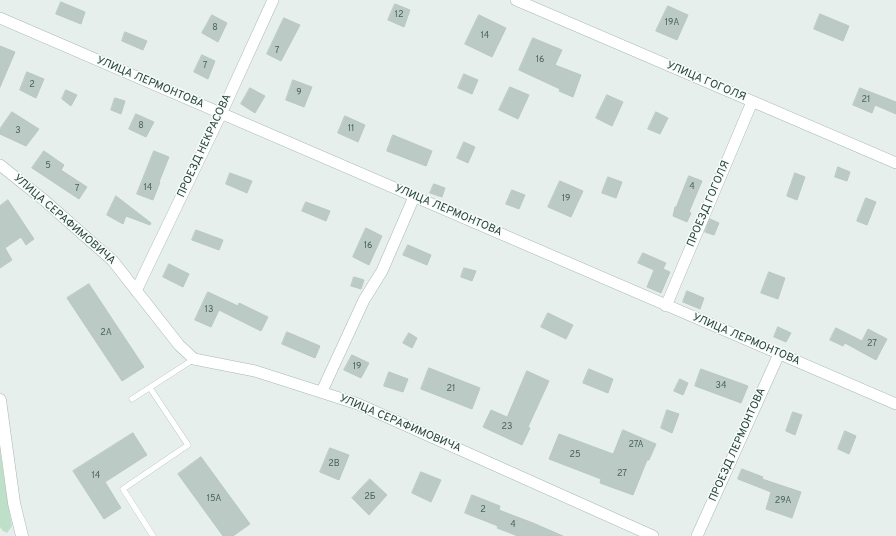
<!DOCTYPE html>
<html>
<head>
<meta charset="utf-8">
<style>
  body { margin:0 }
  canvas { display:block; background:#e6efeb }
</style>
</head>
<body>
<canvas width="896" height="536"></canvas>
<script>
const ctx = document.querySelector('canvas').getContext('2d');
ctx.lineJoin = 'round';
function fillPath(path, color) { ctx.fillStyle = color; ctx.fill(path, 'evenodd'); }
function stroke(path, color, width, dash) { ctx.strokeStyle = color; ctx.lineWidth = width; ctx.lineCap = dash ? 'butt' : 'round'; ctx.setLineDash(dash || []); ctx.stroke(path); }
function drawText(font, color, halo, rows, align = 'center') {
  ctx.font = font + ' Overpass,sans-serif'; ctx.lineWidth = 3; ctx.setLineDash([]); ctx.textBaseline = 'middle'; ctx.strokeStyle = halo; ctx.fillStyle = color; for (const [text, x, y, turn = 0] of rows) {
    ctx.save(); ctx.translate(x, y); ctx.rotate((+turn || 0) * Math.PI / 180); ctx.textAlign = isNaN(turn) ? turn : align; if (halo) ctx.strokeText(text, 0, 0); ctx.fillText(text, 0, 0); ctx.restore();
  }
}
fillPath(new Path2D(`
  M0 449 7 498 12 526 7 533 3 531 0 527Z`), '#bfe0c8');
const building = new Path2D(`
  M61 2 85 12 81 24 56 14Z
  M395 4 410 10 404 27 388 20Z
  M668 6 688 15 677 40 656 31Z
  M820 14 849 26 843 41 814 29Z
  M212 15 227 23 218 42 202 33Z
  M479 15 506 28 492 57 465 44Z
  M284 18 300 25 281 61 267 54Z
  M125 32 147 41 143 50 122 41Z
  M533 38 562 50 555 65 581 75 573 97 559 91 560 89 519 70Z
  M0 46 15 52 0 87Z
  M202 55 215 61 208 79 194 72Z
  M27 72 44 79 36 98 20 90Z
  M464 74 478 80 472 94 458 88Z
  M293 80 312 87 304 107 286 100Z
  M510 87 529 95 518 119 499 110Z
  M250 88 265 96 255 113 241 104Z
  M860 88 896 102V114L875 105 872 113 853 105Z
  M66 90 77 95 71 106 62 99Z
  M607 95 623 102 612 126 596 118Z
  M115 98 125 101 121 114 111 110Z
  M12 112 39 129 26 146 0 134V129Z
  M656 112 668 118 660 134 648 129Z
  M136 114 154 122 146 137 129 129Z
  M345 116 365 125 358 142 338 133Z
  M393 135 432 151 426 166 387 151Z
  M464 142 475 147 468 163 457 158Z
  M44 151 64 165 61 170 87 187 79 199 32 168Z
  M154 151 169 157 159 182H160L153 200 137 194Z
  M838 167 850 172 847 181 835 177Z
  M230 173 252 181 247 193 226 184Z
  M795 173 805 177 797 200 787 196Z
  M689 176 702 181 689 212 691 213 687 222 673 216 675 207H676Z
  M608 177 622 182 616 198 602 193Z
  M560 181 583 191 571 217 548 207Z
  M434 184 445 188 442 197 430 193Z
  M512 190 525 195 519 209 506 204Z
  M116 196 151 223 150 225 126 216 123 224 107 215Z
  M866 198 876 202 867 225 857 221Z
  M8 200 34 239 26 245 21 237 5 248 12 260 0 268V206Z
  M306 202 330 211 326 221 302 211Z
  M710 219 719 223 714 235 705 232Z
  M366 228 382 236 369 265 353 257Z
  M196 230 223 240 219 250 192 240Z
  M408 245 431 255 427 265 403 255Z
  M643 253 666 263 663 269 670 272 661 293 647 287 654 270 638 263Z
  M169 264 189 274 183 287 163 277Z
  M464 268 476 271 472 281 461 277Z
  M769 272 785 278 778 299 761 293Z
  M354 277 364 280 361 289 351 286Z
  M89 284 144 367 122 381 67 298Z
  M687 291 704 298 700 309 683 302Z
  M208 292 238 306 239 303 268 317 261 331 219 310 211 327 195 320Z
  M548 313 573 325 566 339 541 327Z
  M778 327 791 333 786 342 774 337Z
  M836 328 862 341 868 329 887 339 876 360 845 343 843 346 830 340Z
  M287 332 320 346 315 358 282 344Z
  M409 333 417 338 412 348 403 343Z
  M352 355 369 363 361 378 344 370Z
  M429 368 480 388 472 409 421 389Z
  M589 369 613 379 608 393 583 383Z
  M701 369 748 386 741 403 695 386Z
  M527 371 549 381 528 427 530 428 522 445 483 427 491 410 507 417Z
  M389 372 408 379 403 392 384 386Z
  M680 379 688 383 683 395 674 391Z
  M667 410 679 414 672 433 661 428Z
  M793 412 802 415 795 435 786 431Z
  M623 430 656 444 649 460H647L633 495 600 483 601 479 549 459 559 434 613 454Z
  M845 431 856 436 849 454 838 449Z
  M133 433 147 455 105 482 121 508 104 519 73 471Z
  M330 448 349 455 339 480 320 472Z
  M201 457 250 524 233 536H223L178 474Z
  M742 469 763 477 762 479 801 492 792 518 766 509 771 492 738 479Z
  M421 472 441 480 431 502 412 493Z
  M370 479 387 495 369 515 352 498Z
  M472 495 500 506 499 510 533 523 563 536H518L497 528 498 526 465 513Z`);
fillPath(building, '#bbcac4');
stroke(building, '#b8c9c2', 1);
const service = new Path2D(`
  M150 388 188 445 123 489 153 536
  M132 399 194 359`);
const minor = new Path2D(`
  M516 0 896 163
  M0 18 896 404
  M0 165 44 200 113 261 179 345 194 359 255 371 358 404 653 536
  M136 291 221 114 273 0
  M666 306 752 102
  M322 391 364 300 382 271 414 197
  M697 536 779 354`);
const tertiary = new Path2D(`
  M0 400 14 503 22 536`);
stroke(service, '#a8b8b2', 6);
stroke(minor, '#a8b8b2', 12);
stroke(tertiary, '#a8b8b2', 13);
stroke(service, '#fff', 5.5);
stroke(minor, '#fff', 11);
stroke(tertiary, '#fff', 12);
drawText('9px', '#4a645c', null, [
  ["12",399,15],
  ["19А",672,23],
  ["8",215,28],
  ["14",485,36],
  ["7",277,51],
  ["16",540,60],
  ["7",205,66],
  ["2",32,85],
  ["9",299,93],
  ["21",866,100],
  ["8",141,126],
  ["11",351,129],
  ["3",18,131],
  ["5",48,166],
  ["4",692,187],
  ["14",148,188],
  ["7",77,189],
  ["19",566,199],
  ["16",368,246],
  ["13",209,310],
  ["2А",106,333],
  ["27",872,344],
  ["19",357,367],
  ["34",721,386],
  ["21",451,389],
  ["23",507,427],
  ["27А",636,445],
  ["25",575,455],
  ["2В",334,464],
  ["27",622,474],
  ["14",96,476],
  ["2Б",370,497],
  ["15А",214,499],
  ["29А",783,501],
  ["2",483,510],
  ["4",513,525]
]);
drawText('11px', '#24423a', '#f7fbf9', [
  ["УЛИЦА ГОГОЛЯ",706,82,23],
  ["УЛИЦА ЛЕРМОНТОВА",150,83,23],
  ["ПРОЕЗД НЕКРАСОВА",205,146,-65],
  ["ПРОЕЗД ГОГОЛЯ",709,204,-67],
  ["УЛИЦА ЛЕРМОНТОВА",448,211,23],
  ["УЛИЦА СЕРАФИМОВИЧА",64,220,41],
  ["УЛИЦА ЛЕРМОНТОВА",746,340,23],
  ["УЛИЦА СЕРАФИМОВИЧА",400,424,23],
  ["ПРОЕЗД ЛЕРМОНТОВА",738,445,-66]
]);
</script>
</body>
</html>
